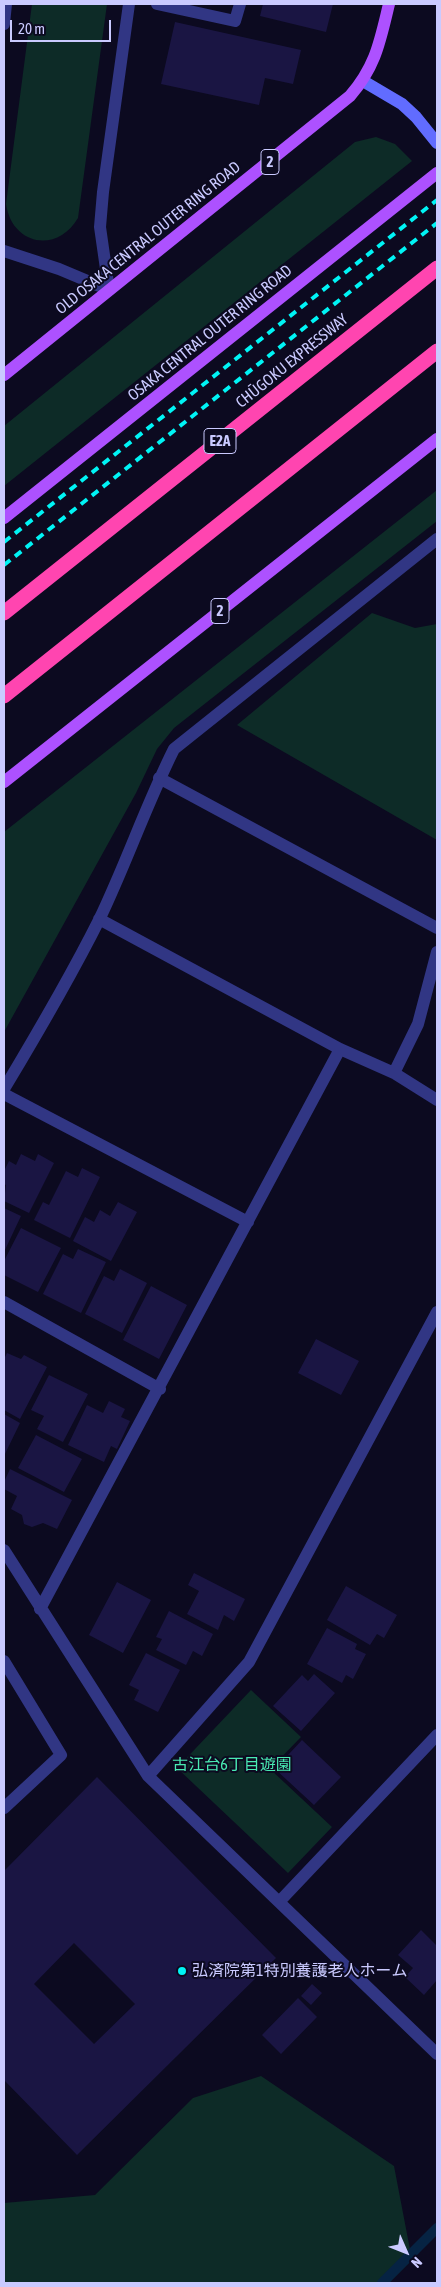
<!DOCTYPE html>
<html>
<head>
<meta charset="utf-8">
<style>
  body { margin:0 }
  #map { position:relative; width:441px; height:2287px; overflow:hidden; background:#0c0a20; font-family:"Asap Condensed",sans-serif }
  canvas { display:block }
  .frame { position:absolute; inset:0; border:5px solid #cacaff; pointer-events:none }
  .north { position:absolute; left:381px; top:2227px; width:50px; height:50px; -webkit-text-stroke:4px #0c0a20; paint-order:stroke; rotate:134deg; font-size:14px; font-weight:700; line-height:20px; text-align:center; color:#cacaff }
  .north::after { content:''; display:block; margin:auto; width:18px; height:22px; background:#cacaff; clip-path:polygon(50% 0,100% 100%,50% 72%,0 100%) }
  .scale { position:absolute; left:10px; top:20px; width:101px; height:22px; box-sizing:border-box; border:2px solid #cacaff; border-top:0; padding-left:6px; font-size:15px; line-height:18px; white-space:nowrap; color:#cacaff; -webkit-text-stroke:4px #0c0a20; paint-order:stroke }
</style>
</head>
<body>
<div id="map">
<canvas width="441" height="2287"></canvas>
<div class="frame"></div>
<div class="north">N</div>
<div class="scale">20 m</div>
</div>
<script>
const ctx = document.querySelector('canvas').getContext('2d');
ctx.lineJoin = 'round';
function fillPath(path, color) { ctx.fillStyle = color; ctx.fill(path, 'evenodd'); }
function stroke(path, color, width, dash) { ctx.strokeStyle = color; ctx.lineWidth = width; ctx.lineCap = dash ? 'butt' : 'round'; ctx.setLineDash(dash || []); ctx.stroke(path); }
function drawText(font, color, halo, rows, align = 'center') {
  ctx.font = font + ' "Asap Condensed","Noto Sans JP",sans-serif'; ctx.lineWidth = 4; ctx.setLineDash([]); ctx.textBaseline = 'middle'; ctx.strokeStyle = halo; ctx.fillStyle = color; for (const [text, x, y, turn = 0] of rows) {
    ctx.save(); ctx.translate(x, y); ctx.rotate((+turn || 0) * Math.PI / 180); ctx.textAlign = isNaN(turn) ? turn : align; if (halo) ctx.strokeText(text, 0, 0); ctx.fillText(text, 0, 0); ctx.restore();
  }
}
fillPath(new Path2D(`
  M32 4H107L78 218C57 254 12 245 6 204Z
  M376 137 395 144 412 161 4 486V426L355 142Z
  M437 490V521L174 728 157 749 136 793 4 1032V832Z
  M372 613 415 628 437 624V840L237 725Z
  M251 1690 301 1737 270 1769 332 1827 288 1873 177 1768Z
  M261 2076 394 2166 412 2260 389 2283H4V2203L95 2195 193 2098Z`), '#0d2b27');
stroke(new Path2D(`
  M382 2283 437 2228`), '#062343', 10);
fillPath(new Path2D(`
  M263 4H333L326 32 260 16Z
  M175 22 301 50 293 84 265 78 259 105 161 84Z
  M21 1154 35 1161 38 1154 54 1163 29 1213 4 1201 6 1185 4 1184V1171L9 1161 16 1165Z
  M82 1168 100 1177 70 1238 34 1220 43 1202 49 1205 66 1171 78 1177Z
  M118 1202 137 1212 111 1261 73 1241 85 1217 94 1222 100 1210 110 1216Z
  M4 1208 21 1216 4 1252Z
  M21 1228 61 1248 38 1292 4 1275V1261Z
  M78 1249 106 1262 81 1313 43 1294 63 1254 73 1259Z
  M120 1269 147 1283 122 1333 85 1314 104 1276 114 1281Z
  M151 1286 187 1305 159 1359 123 1340Z
  M316 1339 359 1361 341 1395 298 1373Z
  M7 1353 21 1359 24 1355 47 1367 20 1419 4 1410V1359Z
  M49 1375 88 1394 63 1442 37 1429 44 1416 31 1410Z
  M109 1401 125 1409 121 1417 130 1421 117 1449 111 1446 104 1462 68 1445 87 1405 103 1413Z
  M4 1414 20 1423 4 1456Z
  M36 1435 82 1459 64 1492 18 1468Z
  M10 1469 72 1500 57 1529 43 1523 32 1527 24 1524 22 1515 11 1509 17 1496 4 1489V1482Z
  M194 1573 245 1599 234 1621 224 1615 218 1630 187 1614 199 1591 188 1585Z
  M117 1582 151 1600 123 1653 89 1635Z
  M346 1586 397 1615 384 1638 377 1634 370 1645 327 1620Z
  M169 1611 213 1634 202 1656 193 1651 186 1665 156 1650 162 1639 156 1637Z
  M327 1628 357 1644 355 1649 366 1654 353 1679 346 1675 342 1683 307 1664Z
  M146 1653 180 1670 158 1712 134 1700 139 1690 129 1685Z
  M314 1674 335 1693 301 1731 273 1706 302 1675 308 1681Z
  M302 1740 341 1777 314 1805 275 1769Z
  M97 1777 276 1958 77 2155 4 2080V1871ZM74 1943 135 2004 94 2044 34 1984Z
  M421 1930 437 1946V1980L424 1995 405 1977 413 1968 398 1955Z
  M312 1984 322 1993 311 2005 301 1996Z
  M298 1998 317 2017 281 2054 262 2035Z`), '#1a1543');
stroke(new Path2D(`
  M4 1661 61 1755 4 1808`), '#313684', 12);
stroke(new Path2D(`
  M157 4 235 21 240 4
  M4 24 6 4
  M4 251 59 269 109 290 100 227 103 192 129 4
  M159 778 437 928
  M99 919 340 1049 394 1073 437 1100
  M394 1073 418 1024 437 952
  M4 1089C37 1034 70 978 99 920 126 864 146 805 174 749L437 539
  M4 1094 248 1222
  M4 1302 160 1389
  M4 1550 148 1776 437 2054
  M40 1609 340 1049
  M148 1776 249 1662 437 1312
  M279 1902 437 1735`), '#313684', 12);
stroke(new Path2D(`
  M363 81 402 104 416 117 437 143`), '#616cff', 12);
stroke(new Path2D(`
  M4 375 350 96C376 66 380 41 389 4
  M4 518 437 173
  M4 782 437 439`), '#ad51ff', 12);
stroke(new Path2D(`
  M4 613 437 268
  M4 696 437 351`), '#ff45b0', 15);
stroke(new Path2D(`
  M4 542 437 200
  M4 565 437 223`), '#00f4f5', 4, [8, 6]);
for (const [x, y, r, color] of [
  [182,1971,5,"#00f4f5"]
]) { const dot = new Path2D(); dot.arc(x, y, r, 0, 2 * Math.PI); ctx.fillStyle = color; ctx.fill(dot); stroke(dot, '#0c0a20', 2); }
for (const [x, y, w] of [
  [270,162,18],
  [220,441,32],
  [220,611,18]
]) { const box = new Path2D(); box.roundRect(x - w / 2, y - 12.5, w, 25, 4); ctx.fillStyle = '#0c0a20'; ctx.fill(box); stroke(box, '#cacaff', 1); }
drawText('bold 15px', '#cacaff', null, [
  ["2",270,162],
  ["E2A",220,441],
  ["2",220,611]
]);
drawText('16px', '#cacaff', '#0c0a20', [
  ["OLD OSAKA CENTRAL OUTER RING ROAD",148,238,-39],
  ["OSAKA CENTRAL OUTER RING ROAD",210,333,-39],
  ["CHŪGOKU EXPRESSWAY",292,361,-39]
]);
drawText('16px', '#4aeab3', '#0c0a20', [
  ["古江台6丁目遊園",232,1765]
]);
drawText('16px', '#cacaff', '#0c0a20', [
  ["弘済院第1特別養護老人ホーム",192,1971]
], 'left');
</script>
</body>
</html>
